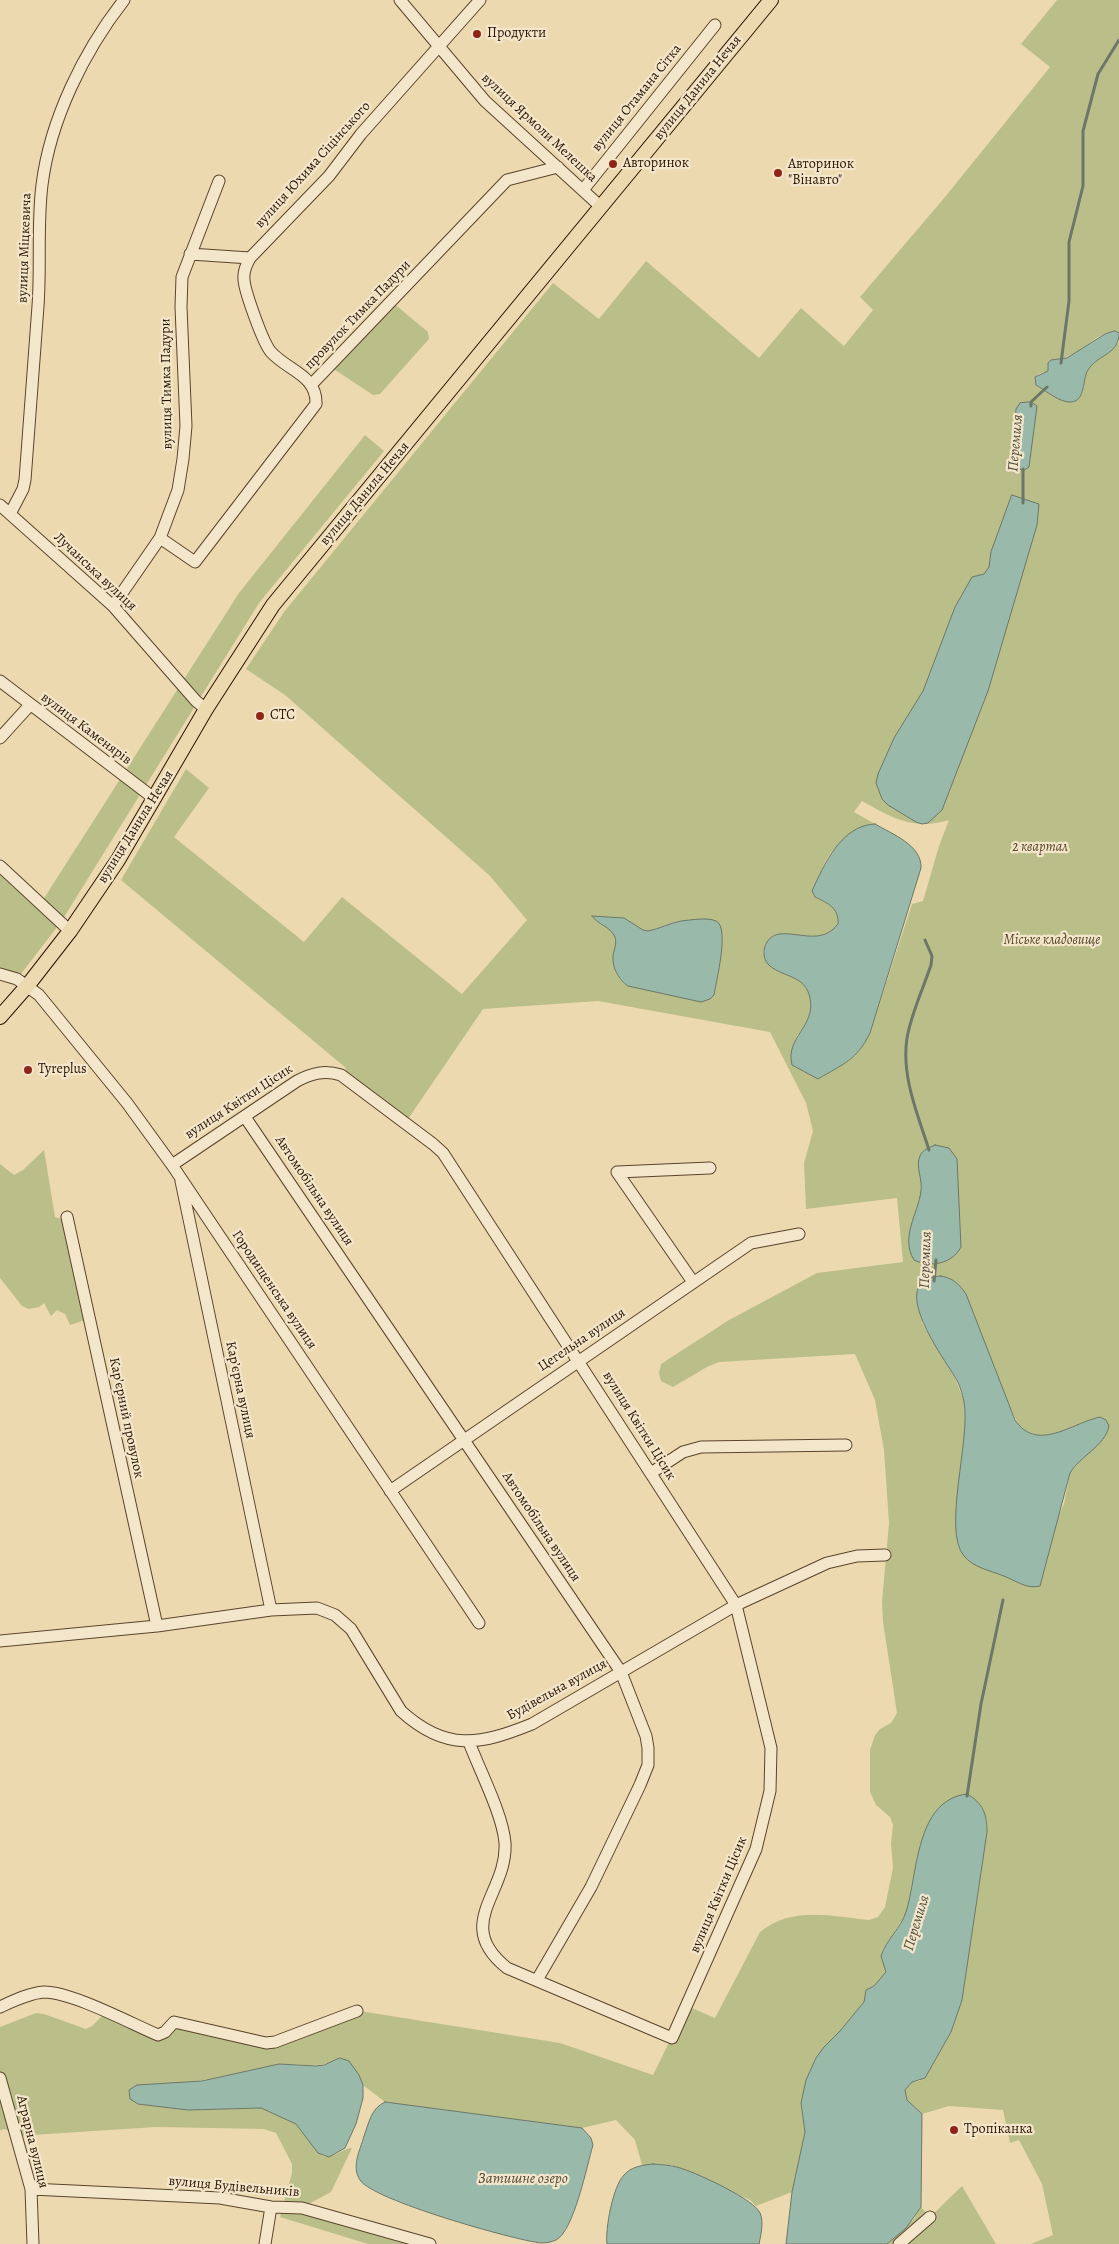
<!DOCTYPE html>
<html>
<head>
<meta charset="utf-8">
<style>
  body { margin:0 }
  canvas { display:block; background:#edd9af }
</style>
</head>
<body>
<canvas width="1119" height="2244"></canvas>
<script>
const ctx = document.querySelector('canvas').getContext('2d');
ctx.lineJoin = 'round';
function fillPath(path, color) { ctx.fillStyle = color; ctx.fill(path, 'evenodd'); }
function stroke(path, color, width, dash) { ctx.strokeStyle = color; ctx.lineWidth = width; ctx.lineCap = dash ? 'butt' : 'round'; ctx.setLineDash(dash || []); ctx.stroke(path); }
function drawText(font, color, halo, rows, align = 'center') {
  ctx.font = font + ' Alegreya,serif'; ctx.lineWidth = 4.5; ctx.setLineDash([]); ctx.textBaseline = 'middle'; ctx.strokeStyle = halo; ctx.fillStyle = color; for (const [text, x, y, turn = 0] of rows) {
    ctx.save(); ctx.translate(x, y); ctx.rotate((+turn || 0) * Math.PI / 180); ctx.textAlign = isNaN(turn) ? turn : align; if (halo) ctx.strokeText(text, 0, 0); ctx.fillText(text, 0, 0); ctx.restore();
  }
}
fillPath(new Path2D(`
  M1057 0H1119V333C1096 327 1079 361 1055 359L1048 371 1038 374 1036 385C1050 393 1075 415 1083 389 1085 381 1084 374 1090 367 1099 357 1111 354 1119 342V2244H1031L1053 2235 1042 2184 1019 2140 1010 2143 1003 2110 949 2106 922 2114 907 2100 905 2090 912 2082 920 2081 951 2032 962 2000 987 1832V1820L985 1818 935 1812 920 1845 906 1914 882 1951 886 1972 874 1986 866 1990 864 2002 840 2031 824 2047 816 2058 806 2080 801 2103 805 2132 792 2192 756 2206 750 2200 672 2165H642L635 2140 616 2120 582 2128 385 2102 363 2085 359 2075 335 2060C313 2071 300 2061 278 2065 247 2070 216 2079 184 2083L188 2110 261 2108 296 2124 323 2156C335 2158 341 2149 352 2148L331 2192 303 2207 430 2244H368L280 2217 292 2173V2164L276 2133 264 2129 156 2127 17 2136 5 2129 0 2130V2027L36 2013 44 2014 86 2029 92 2026 106 2012 158 2035 174 2022 258 2042 357 2011 366 2012 560 2043 653 2075 687 2006 715 2018 760 1932C791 1906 832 1916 869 1920L878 1917 885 1907 893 1868 891 1843 893 1825 890 1817 876 1805 870 1792V1750L875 1735 880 1729 891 1723 897 1713 883 1622 882 1602 889 1523 884 1450 875 1400 855 1354 719 1362 707 1367 673 1387 661 1381 659 1373 661 1364 729 1320 817 1273 903 1262 897 1198 806 1209 804 1163 813 1131 806 1103 770 1032 598 1001 483 1009 406 1122 341 1075 346 1068 121 880 186 769 209 788 174 837 304 942 342 897 462 994 527 920 489 875 285 695 246 669 284 612 553 283 599 319 646 261 759 358 801 308 844 346 873 310 860 297 945 197 1050 67 1021 44ZM862 801C892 818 914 831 949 820L939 846 923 901 912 904 870 1033C857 1060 843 1064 818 1079L792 1065C793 1057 793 1046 796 1038 799 1032 805 1028 808 1022 824 988 786 969 763 953 765 947 767 940 773 936 775 935 777 934 780 934 798 932 820 944 836 927 840 922 838 914 834 909 830 903 822 901 815 897 818 885 821 867 828 857 839 842 856 825 875 824L854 812ZM599 918H624L643 930 648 931 680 921 628 986C602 968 622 950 614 935 610 927 601 924 595 920ZM931 1277H947L1020 1428C1045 1445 1068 1428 1093 1419L1080 1461 1070 1473 1064 1504 1026 1586 1007 1577 956 1534 958 1493 966 1425 964 1401 955 1378 922 1323Z
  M392 302 428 332 429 339 380 394 373 395 329 366Z
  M365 435 384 451 259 603 61 922 17 979 0 974V866L41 903 239 593Z
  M44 1150 55 1217 62 1219 85 1320 70 1325 65 1314 57 1310 51 1316 44 1303 39 1307 29 1309 22 1306 0 1278V1164L14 1175 23 1170Z
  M962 2186 996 2244H887L914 2219 921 2207 930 2217Z`), '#babf89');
const water = new Path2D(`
  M1115 331 1119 333C1119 355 1098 354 1088 370 1082 379 1086 401 1071 402 1060 403 1045 390 1036 385L1035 377 1048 371V363L1051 360 1067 358 1105 334Z
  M1031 402 1037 406 1029 467 1023 471 1012 464 1011 459 1016 409 1020 403Z
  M1012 495 1039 504 1037 525 988 691 942 810 928 823 922 824 916 822 888 805 882 799 876 783 878 774 894 738 923 691 955 607 972 577 984 574 989 567 991 552Z
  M875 824C892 834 922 845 921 868L870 1033C857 1060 843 1064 818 1079L792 1065C785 1037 816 1027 810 998 805 975 785 978 770 966 758 956 765 935 780 934 800 932 822 945 838 924 839 908 828 903 815 897L812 891C824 865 841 825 875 824Z
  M592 916 624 918 643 930 648 931C659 929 670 923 681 921 691 920 707 917 716 921 730 927 716 982 714 995L710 999 701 1002 628 986C619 980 612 968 613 956 614 949 617 944 615 937 610 926 598 925 592 916Z
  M935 1145 949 1148 957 1159 961 1247C952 1264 930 1268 914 1260 900 1237 918 1214 921 1191 923 1180 915 1166 920 1156 923 1149 929 1148 935 1145Z
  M941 1276C953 1278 959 1284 966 1294L1015 1420C1037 1453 1072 1423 1100 1417L1106 1420 1109 1426C1105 1446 1080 1456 1070 1473L1040 1586C1026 1590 1014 1579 1001 1575 988 1570 973 1567 964 1556 942 1530 971 1439 964 1402 962 1393 960 1385 955 1377 943 1357 884 1278 941 1276Z
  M967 1794C983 1803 987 1814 987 1832L962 2000 951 2032 925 2078 912 2082 905 2090 907 2100 922 2114 921 2207 906 2228 887 2244H786L792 2192 805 2132 801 2103 806 2080 816 2058 824 2047 840 2031 864 2002 866 1990 874 1986 886 1972 881 1956C886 1940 901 1928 906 1912 918 1874 915 1800 967 1794Z
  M340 2058 349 2061 359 2075 363 2085V2098L356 2124 345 2148 329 2157 318 2153 296 2124 261 2108 188 2110 138 2104 130 2099 129 2090 137 2085 202 2081 279 2064 316 2066 324 2065Z
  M385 2102 582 2128 591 2138 593 2145C587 2165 574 2231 556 2240 552 2242 546 2243 541 2243 514 2240 372 2200 360 2180 351 2166 360 2151 364 2136 369 2123 371 2108 385 2102Z
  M653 2164C663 2165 673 2165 683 2169 699 2174 755 2200 760 2213 764 2222 761 2234 759 2244H607C605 2229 613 2186 624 2175 631 2167 642 2165 653 2164Z`);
fillPath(water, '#99baab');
stroke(water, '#6c7767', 1);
stroke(new Path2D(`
  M1061 363 1069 301V242L1083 186V131L1098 74 1119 40
  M1031 406V402L1047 387
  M1023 469V503
  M925 940 932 956 931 965C923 989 911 1014 907 1038 901 1076 918 1115 929 1150
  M934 1281 936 1260
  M967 1796 981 1704 1003 1600`), '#6c7767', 3);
const minor = new Path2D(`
  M400 0 485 101 601 207
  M583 190 715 25
  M190 254 250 258
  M312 384 507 180 558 167
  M0 505 113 606 196 701 206 709
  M10 514 23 489 25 480C29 422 34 364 38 306 41 266 37 225 42 185 50 120 84 51 124 0
  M160 538 195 562 316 404C317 375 288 371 271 352 263 343 245 292 244 280 243 272 246 265 250 258L329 176 361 134 480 0
  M113 606 160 538 178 490 183 459 186 426 181 307 182 277 219 181
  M0 681 155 799
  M0 738 30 705
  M0 866 70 931
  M0 974 17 979 39 995 127 1103 172 1165 479 1623
  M245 1117 621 1672 646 1736 648 1748V1765L640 1785 591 1887 537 1980
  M172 1165 297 1081C312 1073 325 1070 341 1075L433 1144 443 1153 736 1605 771 1748 770 1791 756 1849 672 2038 507 1968C452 1924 508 1893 505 1843 503 1815 479 1769 469 1742
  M181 1181 271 1610
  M67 1217 157 1626
  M693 1282 617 1172 710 1168
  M651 1473 683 1452 701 1447 846 1445
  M390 1491 751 1243 799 1234
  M0 1641 157 1626 271 1610 317 1608 335 1615 351 1629 401 1711C446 1752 480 1745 532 1724L736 1605 827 1563 857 1556 885 1555
  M0 2007C13 2001 29 1993 44 1992 72 1992 130 2023 158 2035L165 2032 174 2022 266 2043 275 2042 357 2011
  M0 2078 31 2189 33 2244
  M31 2189 220 2198 271 2207 302 2208 430 2244
  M265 2244 271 2207
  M899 2244 930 2217`);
const major = new Path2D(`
  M0 1017 28 985 70 931 118 860 206 709 273 605 771 0`);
stroke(minor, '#5a442c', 13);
stroke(major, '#291300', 16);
stroke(minor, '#f3e6cb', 11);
stroke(major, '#edd9af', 14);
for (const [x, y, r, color] of [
  [477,34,5,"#8f2418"],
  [613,164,5,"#8f2418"],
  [778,173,5,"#8f2418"],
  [260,716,5,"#8f2418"],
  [28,1070,5,"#8f2418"],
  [954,2130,5,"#8f2418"]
]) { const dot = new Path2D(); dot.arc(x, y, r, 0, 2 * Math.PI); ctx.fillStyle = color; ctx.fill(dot); stroke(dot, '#f3e6cb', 2); }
drawText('14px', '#291300', '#f3e6cb', [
  ["Продукти",487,34],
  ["Авторинок",623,164],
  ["Авторинок",788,165],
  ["\"Вінавто\"",788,181],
  ["СТС",270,716],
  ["Tyreplus",38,1070],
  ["Тропіканка",964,2130]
], 'left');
drawText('14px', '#291300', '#f3e6cb', [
  ["вулиця Данила Нечая",698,88,-51],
  ["вулиця Отамана Сітка",637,98,-51],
  ["вулиця Ярмоли Мелешка",539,128,43],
  ["вулиця Юхима Сіцінського",313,165,-48],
  ["вулиця Міцкевича",25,248,-88],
  ["провулок Тимка Падури",358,315,-46],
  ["вулиця Тимка Падури",167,384,-91],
  ["вулиця Данила Нечая",365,494,-50],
  ["Лучанська вулиця",95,572,43],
  ["вулиця Каменярів",86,729,37],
  ["вулиця Данила Нечая",136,827,-58],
  ["вулиця Квітки Цісик",239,1102,-33],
  ["Автомобільна вулиця",314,1191,56],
  ["Городищенська вулиця",274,1290,56],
  ["Цегельна вулиця",582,1340,-34],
  ["Карʼєрна вулиця",240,1390,78],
  ["Карʼєрний провулок",126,1418,78],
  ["вулиця Квітки Цісик",639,1426,58],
  ["Автомобільна вулиця",541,1527,56],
  ["Будівельна вулиця",557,1690,-29],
  ["вулиця Квітки Цісик",719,1895,-67],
  ["Аграрна вулиця",32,2142,76],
  ["вулиця Будівельників",234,2187,5]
]);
drawText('italic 14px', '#544729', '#f3e6cb', [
  ["2 квартал",1040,848],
  ["Міське кладовище",1052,941]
]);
drawText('italic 15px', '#504d3c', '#f3e6cb', [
  ["Перемиля",1016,443,-85],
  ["Перемиля",926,1260,-88],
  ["Перемиля",917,1923,-73],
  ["Затишне озеро",523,2179]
]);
</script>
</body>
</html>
